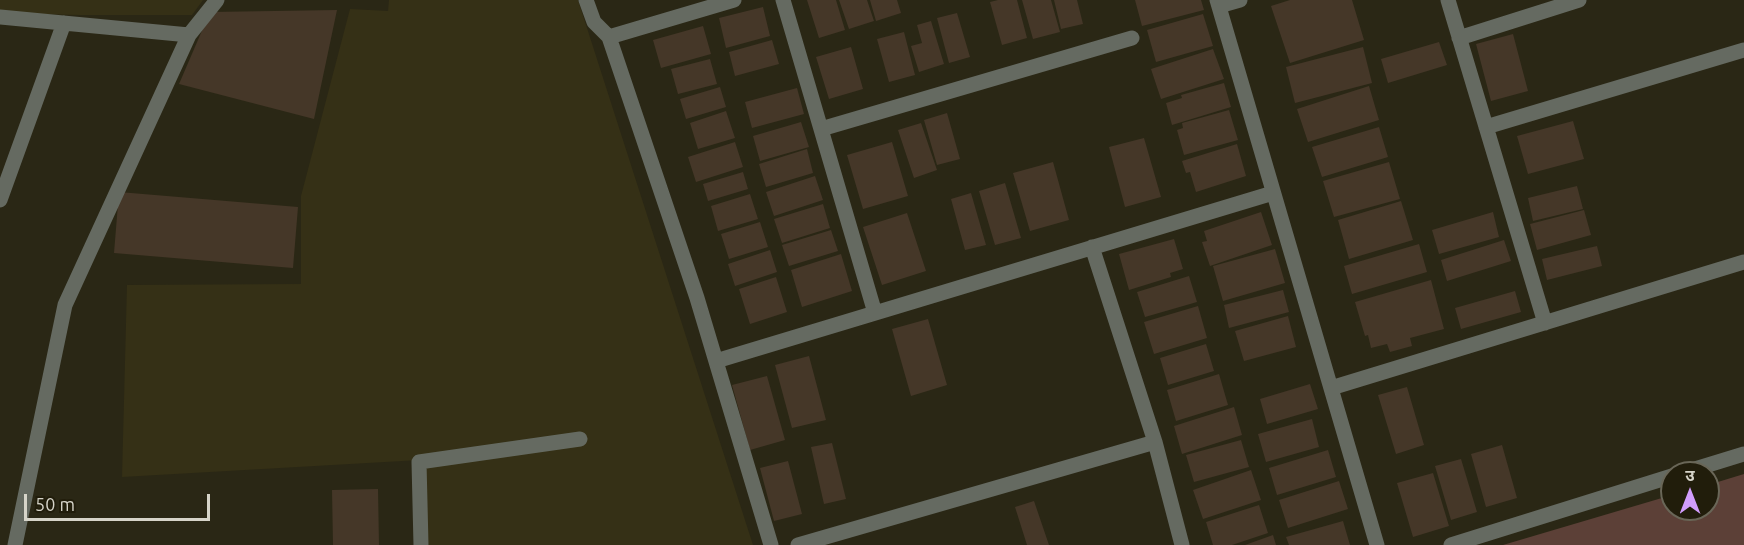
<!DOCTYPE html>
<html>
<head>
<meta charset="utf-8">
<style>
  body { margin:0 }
  #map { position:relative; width:1744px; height:545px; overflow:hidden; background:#2a2715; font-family:Ubuntu,"Noto Sans Devanagari",sans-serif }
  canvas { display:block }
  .north { position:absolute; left:1660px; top:461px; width:60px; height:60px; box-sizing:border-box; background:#211d0b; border:2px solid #696657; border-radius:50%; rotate:0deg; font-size:16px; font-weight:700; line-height:24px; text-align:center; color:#d6d4c9 }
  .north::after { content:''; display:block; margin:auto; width:21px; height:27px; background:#d29dfd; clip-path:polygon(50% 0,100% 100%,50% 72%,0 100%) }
  .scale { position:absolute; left:24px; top:494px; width:186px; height:27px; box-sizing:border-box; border:3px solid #d6d4c9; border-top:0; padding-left:8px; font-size:18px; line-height:21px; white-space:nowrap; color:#d6d4c9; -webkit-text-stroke:4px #211d0b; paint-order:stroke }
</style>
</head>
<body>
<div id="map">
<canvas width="1744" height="545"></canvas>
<div class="north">उ</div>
<div class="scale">50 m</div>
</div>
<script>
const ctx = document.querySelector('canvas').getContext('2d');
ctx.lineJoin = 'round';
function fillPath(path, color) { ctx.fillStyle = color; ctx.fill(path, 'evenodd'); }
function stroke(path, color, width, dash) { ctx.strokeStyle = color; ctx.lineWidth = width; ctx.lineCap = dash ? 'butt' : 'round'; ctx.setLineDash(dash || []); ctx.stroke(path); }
fillPath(new Path2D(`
  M0 0H203L192 15H80L0 13Z
  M389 0H578L753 545H420V460L122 477 127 285 301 284V196L350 9 388 11Z`), '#353016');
fillPath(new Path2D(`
  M1744 474V545H1503L1672 495V509H1708V485Z`), '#5c4037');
fillPath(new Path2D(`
  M807 0H836L845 30 819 38Z
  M839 0H867L874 21 849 29Z
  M870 0H897L901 13 876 21Z
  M998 0H1017L1027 38 1002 45 990 2Z
  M1022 0H1051L1060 32 1033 39Z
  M1054 0H1077L1083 24 1061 29Z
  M1135 0H1201L1204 10 1142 26Z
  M1290 0H1352L1364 40 1290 63 1271 6Z
  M763 7 770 36 726 48 719 18Z
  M337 10 314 119 179 84 210 12Z
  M957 13 970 57 949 63 937 18Z
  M1203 14 1213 46 1156 62 1147 30Z
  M931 21 944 64 919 72 911 46 922 43 917 25Z
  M703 26 711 54 661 68 653 40Z
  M904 32 915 75 889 82 877 39Z
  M1513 34 1528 91 1491 101 1476 44Z
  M772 40 779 64 735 76 729 52Z
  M1439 42 1447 65 1388 83 1381 59Z
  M851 47 863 89 829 99 816 57Z
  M1363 47 1372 83 1295 103 1286 67Z
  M1213 49 1224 79 1161 99 1151 69Z
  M710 59 717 84 678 94 671 69Z
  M1224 83 1231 107 1172 125 1166 103 1182 98 1181 95Z
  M1369 86 1379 120 1308 142 1297 109Z
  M720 87 726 107 686 119 680 99Z
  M797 88 804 114 752 128 745 102Z
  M1229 110 1238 140 1184 155 1177 130 1183 128 1182 123Z
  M726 111 735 138 698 149 690 123Z
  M947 113 960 159 937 165 924 120Z
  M1573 121 1584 159 1528 174 1517 136Z
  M801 122 809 147 760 161 753 136Z
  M921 123 937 170 914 178 898 130Z
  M1379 127 1388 157 1322 177 1312 147Z
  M1144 138 1161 197 1125 207 1109 147Z
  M735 142 743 167 696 182 688 157Z
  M892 142 908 196 863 209 847 155Z
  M1237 144 1246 176 1196 192 1190 172 1186 173 1182 161Z
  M807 149 813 173 766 187 759 164Z
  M1053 162 1069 220 1030 231 1013 173Z
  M1389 162 1400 199 1334 217 1323 181Z
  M743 172 748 189 708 201 703 184Z
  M815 176 823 200 774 216 766 192Z
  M1005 183 1021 238 995 245 979 191Z
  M1577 186 1583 209 1533 221 1528 198Z
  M119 192 298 207 293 268 114 253Z
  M971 193 986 245 965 250 951 199Z
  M750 194 758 219 718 231 711 206Z
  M1401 201 1413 240 1349 259 1338 220Z
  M823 204 830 228 782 243 774 219Z
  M1584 210 1591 235 1537 250 1530 224Z
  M1261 212 1272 245 1210 266 1202 242 1207 241 1204 231Z
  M1493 212 1499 237 1439 254 1432 230Z
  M907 213 926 271 882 285 863 227Z
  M760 222 768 247 729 259 721 234Z
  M831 230 838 251 789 266 782 245Z
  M1174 239 1183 269 1170 273 1171 277 1129 290 1119 254Z
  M1504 240 1511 261 1447 281 1441 260Z
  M1419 244 1427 272 1352 294 1344 266Z
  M1597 246 1602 266 1547 280 1542 259Z
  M1275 249 1285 283 1223 301 1213 266Z
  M770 250 777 272 735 286 728 264Z
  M841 254 852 291 802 307 791 270Z
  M1189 276 1197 302 1145 317 1137 292Z
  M776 277 787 312 750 324 739 289Z
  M1431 280 1444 329 1410 338 1412 346 1390 352 1387 344 1371 348 1368 335 1365 336 1355 302Z
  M1283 290 1289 312 1229 328 1224 305Z
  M1515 291 1521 312 1461 329 1455 308Z
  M1198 306 1207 338 1154 354 1144 322Z
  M1288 316 1296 347 1244 361 1235 331Z
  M928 319 947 385 911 396 892 329Z
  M1206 344 1214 371 1168 385 1160 358Z
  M809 356 826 420 792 428 775 365Z
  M1219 374 1228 405 1176 421 1167 390Z
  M767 376 785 440 750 450 732 385Z
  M1310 384 1318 409 1267 424 1260 399Z
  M1407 387 1424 445 1396 454 1378 395Z
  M1234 407 1242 435 1182 454 1174 426Z
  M1312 419 1319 447 1266 462 1258 434Z
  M1241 440 1249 467 1194 482 1186 455Z
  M832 443 846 499 824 504 811 447Z
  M1502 445 1517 498 1486 507 1471 454Z
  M1328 450 1336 477 1277 495 1269 468Z
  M1461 459 1477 512 1451 520 1435 466Z
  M788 461 802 514 774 521 760 468Z
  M1251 470 1261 500 1203 519 1193 490Z
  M1433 473 1449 526 1413 537 1397 483Z
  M1339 481 1348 509 1288 528 1279 500Z
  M378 489 379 545H333L332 490Z
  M1034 501 1049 545H1027L1015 507Z
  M1259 505 1268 533 1232 545H1213L1206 522Z
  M1343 521 1350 545H1289L1286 537Z
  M1273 535 1276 545H1245Z`), '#453728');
stroke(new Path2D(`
  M586 0 594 22 609 37 697 298 771 545
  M783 0 875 313
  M1217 0 1377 545
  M1448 0 1545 323
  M1219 6 1240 0
  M0 17 189 35
  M609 37 734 0
  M1459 38 1579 0
  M1486 127 1744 50
  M821 129 1132 38
  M0 200 64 23
  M1092 247 1155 442
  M716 361 1273 193
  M1331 388 1744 262
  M1682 473 1744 454
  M15 545 65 305 189 35 217 0
  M421 545 419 462 580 439
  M798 545 1155 442 1182 545
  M1451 545 1672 476`), '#656a61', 15);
</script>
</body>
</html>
